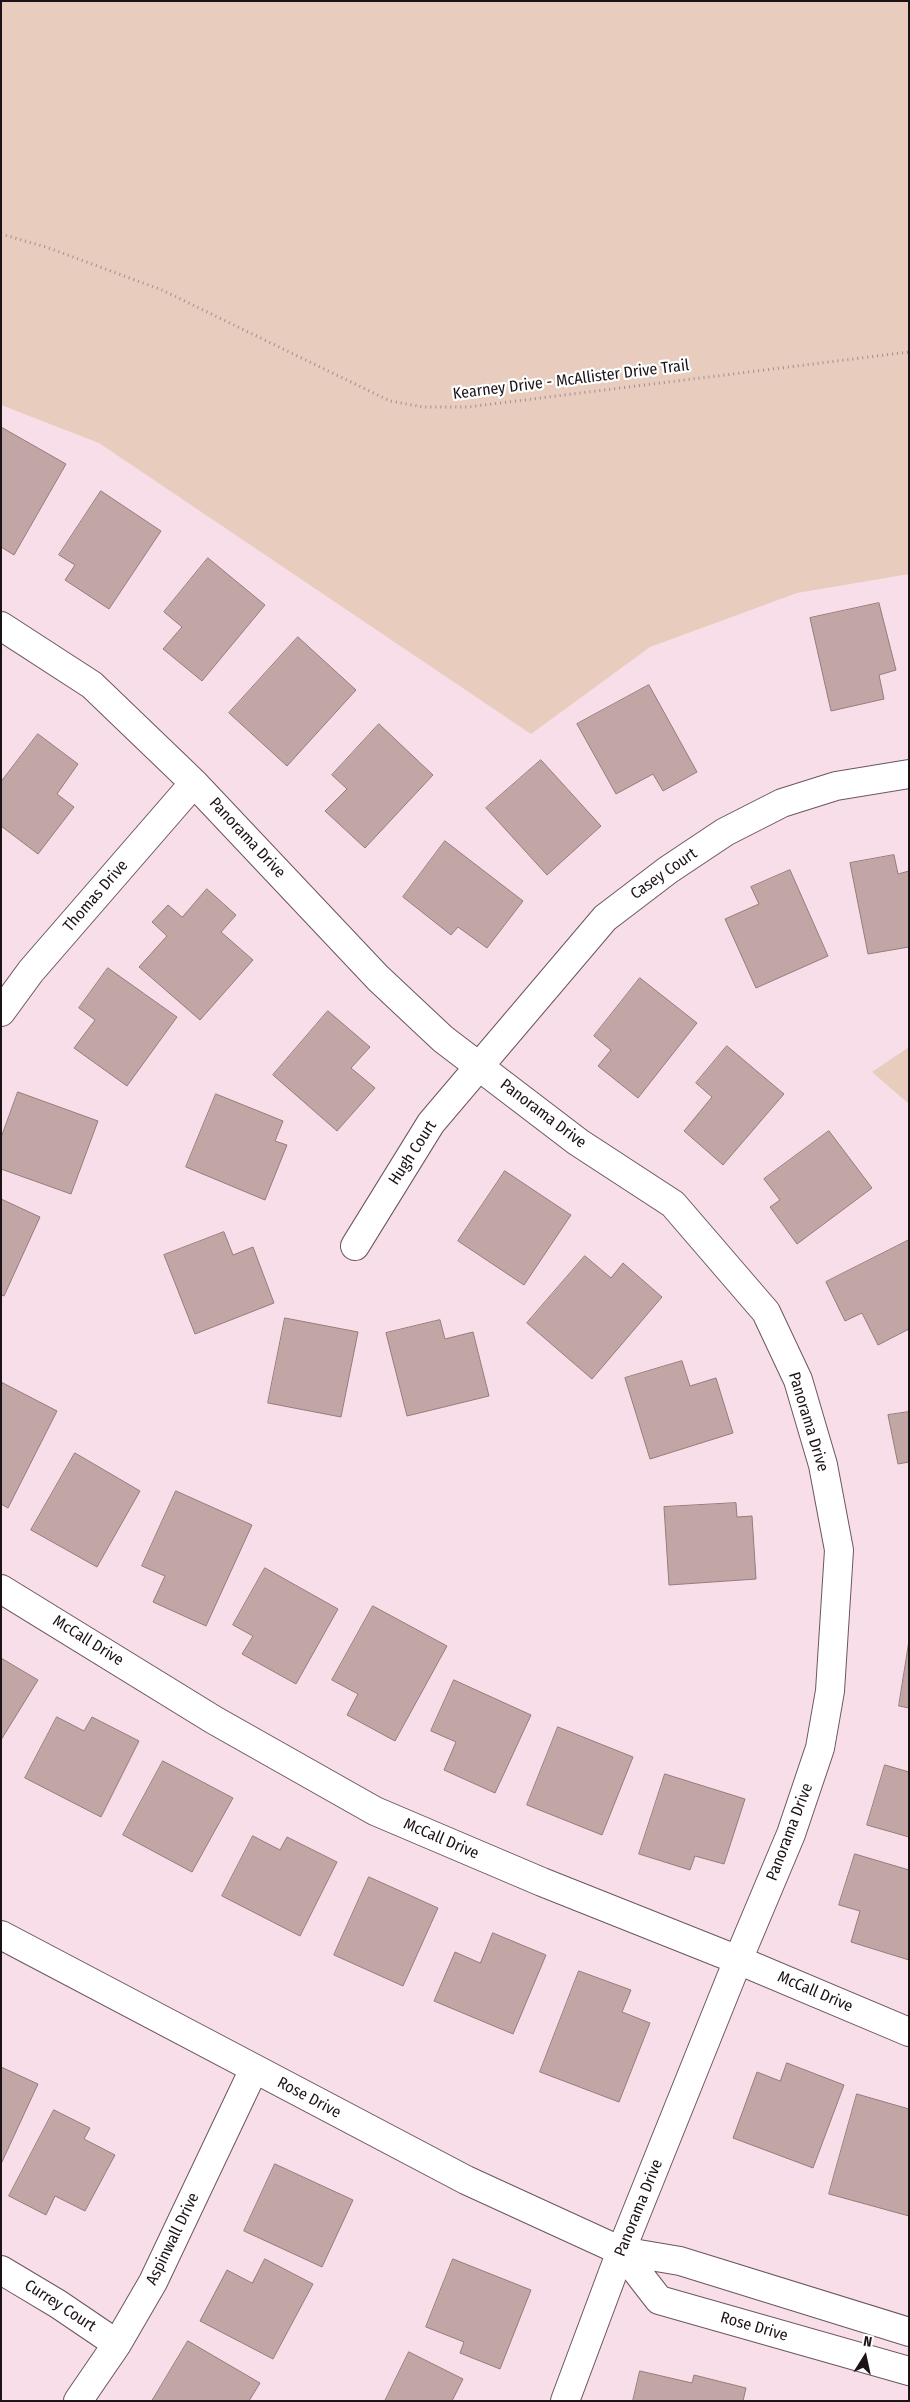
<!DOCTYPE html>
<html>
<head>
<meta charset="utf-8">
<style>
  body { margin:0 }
  #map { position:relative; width:910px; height:2402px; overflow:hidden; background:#f8dee8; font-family:"Fira Sans Condensed",sans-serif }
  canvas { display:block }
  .frame { position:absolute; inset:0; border:2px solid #1c1317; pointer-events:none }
  .north { position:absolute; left:840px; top:2332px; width:50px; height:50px; -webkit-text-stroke:4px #fff; paint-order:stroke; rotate:10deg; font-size:14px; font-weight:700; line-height:20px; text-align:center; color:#1c1317 }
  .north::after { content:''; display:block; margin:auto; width:18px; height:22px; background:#1c1317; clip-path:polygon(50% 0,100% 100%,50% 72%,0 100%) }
</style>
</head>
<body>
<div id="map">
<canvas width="910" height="2402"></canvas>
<div class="frame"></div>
<div class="north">N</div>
</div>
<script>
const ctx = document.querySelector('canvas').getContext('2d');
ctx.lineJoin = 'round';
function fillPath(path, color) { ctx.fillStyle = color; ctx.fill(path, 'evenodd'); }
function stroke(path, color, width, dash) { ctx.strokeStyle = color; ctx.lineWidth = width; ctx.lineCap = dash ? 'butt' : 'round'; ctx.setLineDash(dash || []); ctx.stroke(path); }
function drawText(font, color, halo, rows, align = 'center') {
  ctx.font = font + ' "Fira Sans Condensed",sans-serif'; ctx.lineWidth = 4.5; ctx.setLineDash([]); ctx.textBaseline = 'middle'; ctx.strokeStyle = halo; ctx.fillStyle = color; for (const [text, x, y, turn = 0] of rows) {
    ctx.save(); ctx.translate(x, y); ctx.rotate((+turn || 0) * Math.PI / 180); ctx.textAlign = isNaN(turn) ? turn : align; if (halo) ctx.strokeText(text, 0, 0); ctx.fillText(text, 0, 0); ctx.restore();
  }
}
fillPath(new Path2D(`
  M1 1H909V574L797 593 650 647 531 734 99 443 1 405Z
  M909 1047V1104L872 1072Z`), '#e8ccbe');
const building = new Path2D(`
  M1 427 66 464 14 555 1 547Z
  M101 491 161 531 109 609 65 580 75 565 59 555Z
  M208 558 265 605 202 681 163 649 182 627 164 612Z
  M879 603 896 670 879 675 884 699 831 711 810 618Z
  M298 637 356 690 287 766 229 713Z
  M649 685 697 772 663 791 653 774 616 794 577 724Z
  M379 724 433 775 365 848 325 811 347 789 332 775Z
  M38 734 78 764 57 794 74 807 38 854 1 826V782Z
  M541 760 601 826 547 875 486 808Z
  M445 841 523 901 487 948 458 927 451 935 403 897Z
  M894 855 898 874 909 871V947L868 954 850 863Z
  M790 870 828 956 756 988 725 919 759 904 751 887Z
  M207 889 236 915 221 932 253 960 200 1020 139 967 167 936 152 922 168 905 182 917Z
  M108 968 177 1017 127 1086 74 1048 95 1020 79 1008Z
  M640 978 697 1023 638 1098 598 1066 611 1050 594 1036Z
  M328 1011 370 1047 351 1068 375 1088 337 1131 273 1075Z
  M727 1046 784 1094 723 1165 684 1131 712 1097 696 1083Z
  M18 1092 98 1121 71 1194 1 1169V1138Z
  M216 1094 283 1121 275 1141 287 1145 265 1200 186 1167Z
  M829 1131 872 1188 797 1244 770 1207 780 1200 764 1179Z
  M505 1171 571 1215 524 1285 458 1241Z
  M1 1199 40 1217 4 1296 1 1295Z
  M224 1232 233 1255 253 1247 274 1303 195 1334 164 1255Z
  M909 1240V1329L878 1345 862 1313 845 1321 826 1282Z
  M585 1256 611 1278 623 1263 662 1297 592 1379 527 1323Z
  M285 1318 358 1332 341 1417 268 1403Z
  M440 1320 445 1339 473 1332 489 1396 407 1416 386 1333Z
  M682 1361 690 1386 716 1378 733 1433 650 1459 625 1378Z
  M1 1382 57 1411 8 1508 1 1504Z
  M909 1412V1462L898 1464 888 1415Z
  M75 1453 140 1491 97 1567 31 1530Z
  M176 1491 252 1525 206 1626 153 1602 165 1576 142 1566Z
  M736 1503 737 1517 752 1516 756 1579 669 1585 664 1507Z
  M265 1568 338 1609 296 1684 242 1654 253 1636 233 1625Z
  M373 1606 447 1646 395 1741 347 1715 358 1694 332 1680Z
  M909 1641V1708L899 1706Z
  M1 1658 38 1680 1 1740Z
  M454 1680 531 1715 495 1793 444 1770 456 1742 431 1731Z
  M57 1717 84 1731 92 1717 139 1741 101 1817 25 1778Z
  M558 1727 633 1757 602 1835 527 1805Z
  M163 1761 233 1798 192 1872 123 1835Z
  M885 1765 909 1772V1837L867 1825Z
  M665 1774 745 1799 724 1864 695 1856 690 1870 639 1854Z
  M253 1836 280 1850 287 1837 337 1862 300 1936 222 1896Z
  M855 1854 909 1870V1960L851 1942 860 1911 839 1905Z
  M369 1877 438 1908 403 1986 334 1955Z
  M493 1933 546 1955 513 2034 434 2001 455 1952 480 1963Z
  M579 1971 631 1990 622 2012 650 2023 619 2102 540 2072Z
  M787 2063 844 2085 813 2168 733 2138 757 2072 780 2081Z
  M1 2067 38 2084 1 2164Z
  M857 2094 909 2109V2216L829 2194Z
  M54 2110 90 2128 84 2139 115 2155 85 2211 55 2196 46 2215 9 2196Z
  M275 2164 353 2200 322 2267 244 2231Z
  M265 2259 313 2284 273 2359 200 2321 227 2270 252 2283Z
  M453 2259 531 2290 500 2369 460 2353 464 2342 426 2327Z
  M188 2341 260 2383 249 2401H152Z
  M409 2352 463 2379 452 2401H385Z
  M640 2371 692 2383 694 2375 746 2388 743 2401H633Z`);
fillPath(building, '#c1a6a5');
stroke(building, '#957c7a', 1);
const minor = new Path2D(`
  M1 626 92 685 194 783 378 978 443 1039 578 1142 673 1204 766 1312 798 1380 823 1465 839 1550 830 1691 820 1748 791 1834 738 1960 621 2251
  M1 1012 31 971 194 783
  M355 1246 431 1123 605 918 668 870 725 832 782 803 836 786 909 774
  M1 1589 214 1720 375 1811 542 1882 738 1960 909 2032
  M1 2270 58 2304 117 2344
  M78 2401 117 2344 153 2282 254 2069`);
const tertiary = new Path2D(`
  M565 2401 621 2251`);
const secondary = new Path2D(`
  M1 1935 466 2180 621 2251 680 2261 909 2332
  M621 2251 659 2300 909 2371`);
stroke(minor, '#6c565e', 30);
stroke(tertiary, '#6c565e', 30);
stroke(secondary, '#6c565e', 30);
stroke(new Path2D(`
  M1 234 46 247 162 290 390 401 423 407H468L909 352`), '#a08d94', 3, [1, 4]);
stroke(minor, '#fff', 28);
stroke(tertiary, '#fff', 28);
stroke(secondary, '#fff', 28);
drawText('16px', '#1c1317', '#fff', [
  ["Kearney Drive - McAllister Drive Trail",571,380,-7],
  ["Panorama Drive",247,838,47],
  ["Casey Court",664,874,-35],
  ["Thomas Drive",96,896,-49],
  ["Panorama Drive",543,1114,37],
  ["Hugh Court",413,1153,-57],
  ["Panorama Drive",808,1422,73],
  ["McCall Drive",88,1641,32],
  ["Panorama Drive",790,1832,-69],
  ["McCall Drive",441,1839,23],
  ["McCall Drive",815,1992,23],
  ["Rose Drive",309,2098,28],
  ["Panorama Drive",639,2208,-68],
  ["Aspinwall Drive",173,2239,-64],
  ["Currey Court",60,2306,33],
  ["Rose Drive",754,2327,16]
]);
</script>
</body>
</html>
